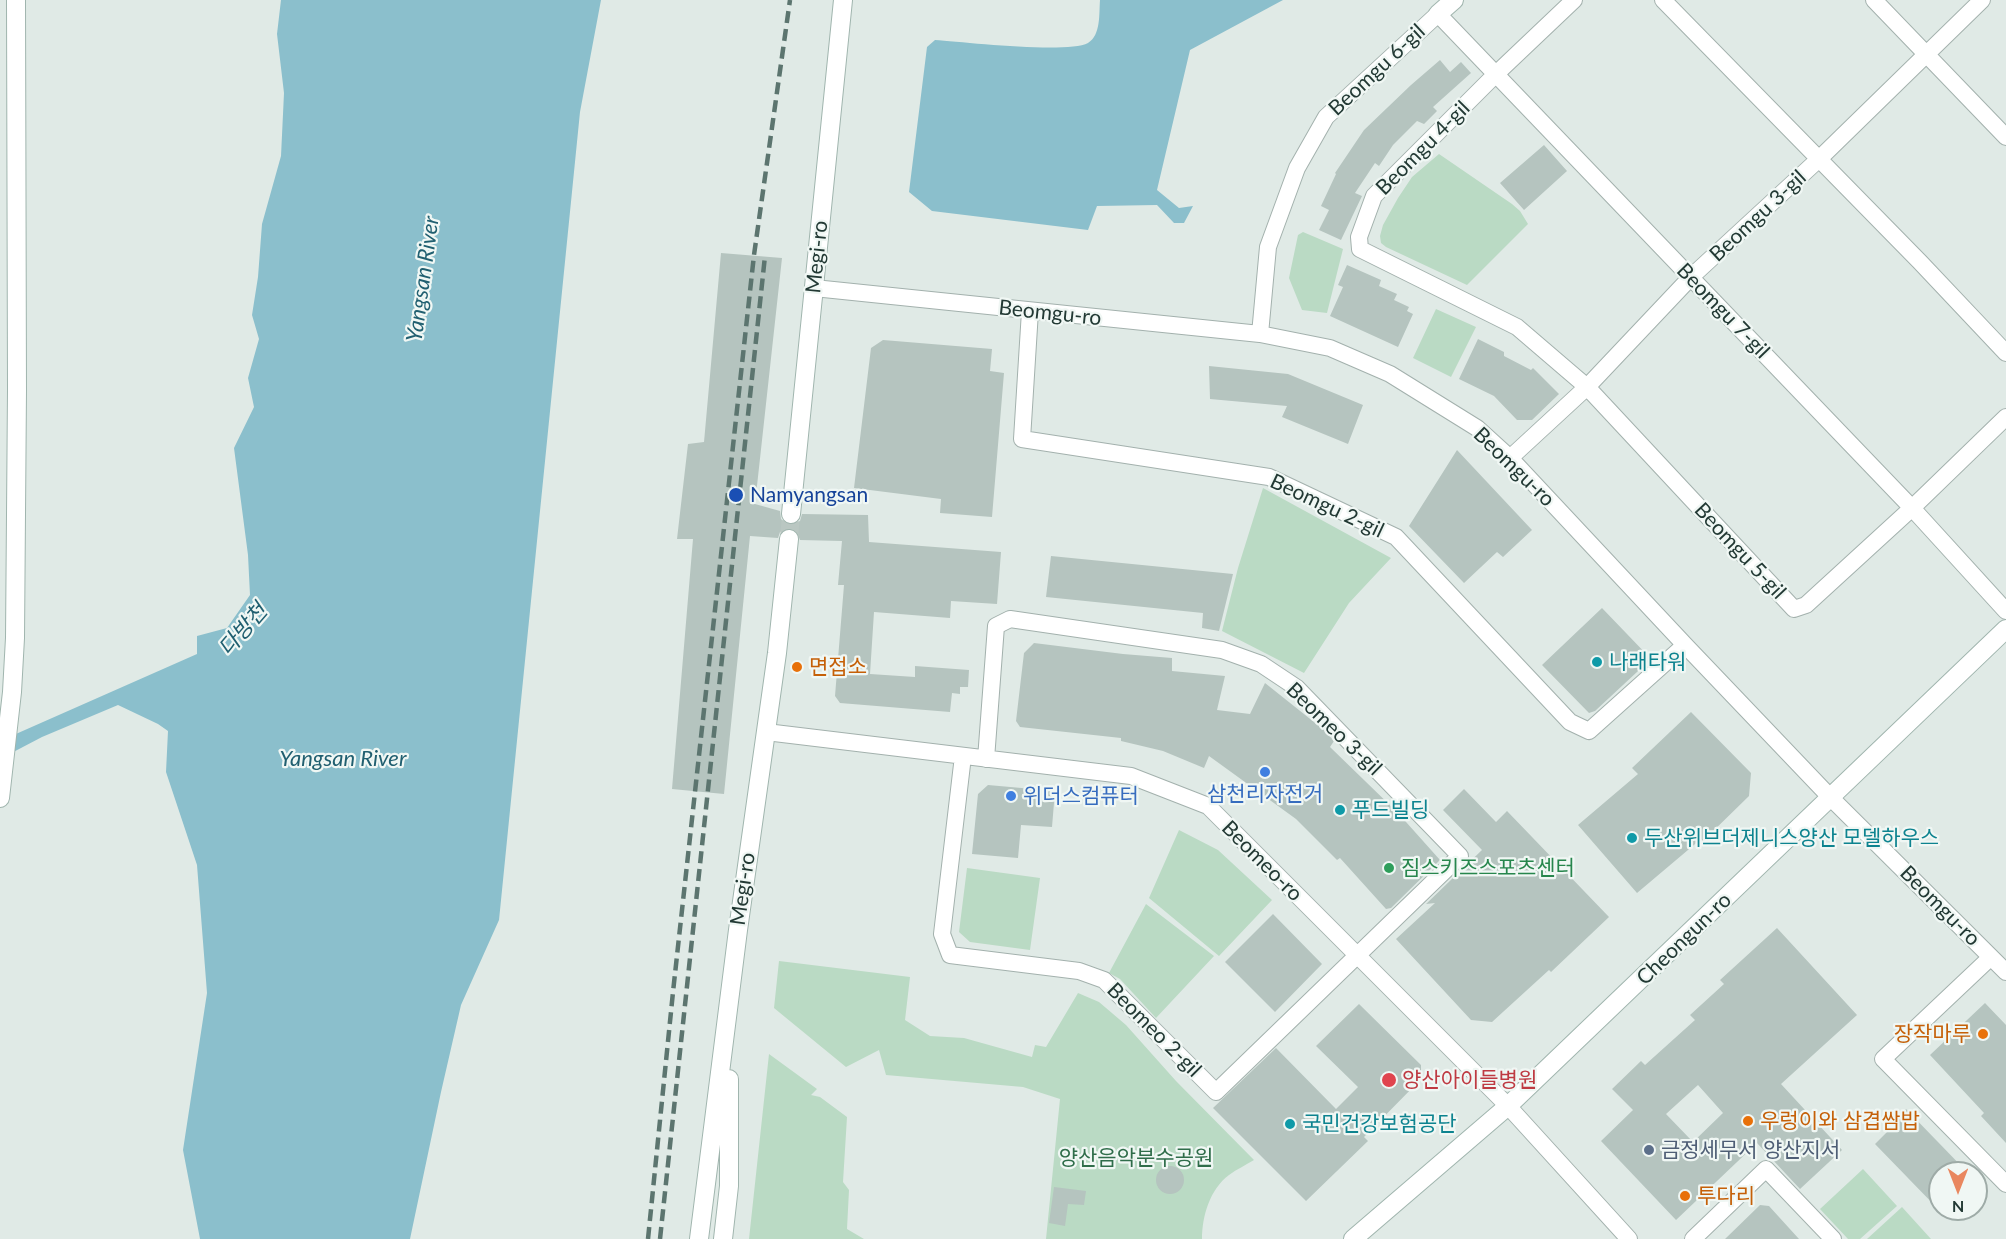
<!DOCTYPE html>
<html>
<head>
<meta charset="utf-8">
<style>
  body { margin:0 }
  #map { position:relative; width:2006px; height:1239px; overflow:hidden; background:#e0eae6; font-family:Lato,sans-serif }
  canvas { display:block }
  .north { position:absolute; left:1928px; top:1161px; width:60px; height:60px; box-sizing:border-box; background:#f0f7f4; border:2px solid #9eaba7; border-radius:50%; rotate:180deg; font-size:16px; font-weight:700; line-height:24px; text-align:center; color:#223934 }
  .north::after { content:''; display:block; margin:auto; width:21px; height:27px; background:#e9875f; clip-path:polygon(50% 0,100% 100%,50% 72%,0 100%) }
</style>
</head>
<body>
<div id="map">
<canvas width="2006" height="1239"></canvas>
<div class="north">N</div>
</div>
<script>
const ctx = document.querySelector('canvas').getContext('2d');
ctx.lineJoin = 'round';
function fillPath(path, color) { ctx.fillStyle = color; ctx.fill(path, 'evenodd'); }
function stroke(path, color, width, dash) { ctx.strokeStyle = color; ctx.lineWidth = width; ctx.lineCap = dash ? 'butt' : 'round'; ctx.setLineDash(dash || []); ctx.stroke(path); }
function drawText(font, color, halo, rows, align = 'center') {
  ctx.font = font + ' Lato,"Noto Sans KR",sans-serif'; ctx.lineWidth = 4.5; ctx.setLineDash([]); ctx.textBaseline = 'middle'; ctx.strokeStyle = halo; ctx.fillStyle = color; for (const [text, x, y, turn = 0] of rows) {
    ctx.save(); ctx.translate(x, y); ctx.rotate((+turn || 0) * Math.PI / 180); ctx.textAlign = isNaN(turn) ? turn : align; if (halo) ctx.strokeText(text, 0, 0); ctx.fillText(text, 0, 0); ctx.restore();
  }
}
fillPath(new Path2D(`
  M1439 154 1512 204 1520 211 1528 224 1467 285 1386 247 1381 243 1380 236 1383 225 1398 198 1412 177Z
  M1303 232 1343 249 1327 313 1302 310 1289 278 1298 235Z
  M1436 309 1476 327 1451 377 1413 358Z
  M1263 488 1391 558 1349 603 1304 673 1222 631 1238 568Z
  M1179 830 1218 850 1272 900 1219 956 1149 898Z
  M967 868 1040 878 1030 950 970 942 959 932Z
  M1146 904 1214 956 1156 1018 1120 979 1109 973Z
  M779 961 910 977 905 1020 930 1036 964 1038 1032 1057 1035 1045 1046 1047 1078 993 1099 1002 1126 1025 1176 1081 1254 1160C1246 1165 1237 1169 1229 1175 1210 1189 1202 1216 1202 1239H1046L1060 1099 1023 1087 886 1075 879 1050 846 1067 774 1008Z
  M769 1054 817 1089 811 1095 820 1097 847 1117 843 1182 849 1190 847 1229 864 1239H749Z
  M1863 1169 1897 1206 1860 1239H1848L1820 1209Z
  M1902 1207 1931 1239H1867Z`), '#badac4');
fillPath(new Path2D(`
  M281 0H601L580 112 499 920 461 1005 441 1092 410 1239H200L183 1150 207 993 197 865 166 772 168 731 158 724 118 705 42 737 0 759V741L197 654V636L227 628 250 595 248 555 234 448 254 407 248 378 259 339 252 315 258 277 262 224 281 156 284 93 277 34Z
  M1100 0H1283L1190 50 1157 190 1179 208 1193 206 1184 223H1174L1157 205 1097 206 1088 230 932 211 909 192 927 47 935 40C964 42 1067 54 1088 43 1101 35 1099 14 1100 0Z`), '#8bbfcc');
fillPath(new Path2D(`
  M1440 60 1450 72 1461 62 1471 73 1433 107 1437 111 1424 124 1417 121 1393 145 1379 166 1375 163 1355 193 1362 196 1341 240 1319 230 1329 210 1321 206 1336 174 1335 173 1364 130 1411 85Z
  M1544 145 1567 171 1524 210 1500 183Z
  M721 253 782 258 755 504 780 511 781 519 785 523 790 525 800 521 802 514 868 515 869 542 1001 552 997 604 951 601 950 618 874 612 870 674 915 677V666L969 670 968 687H960V694L952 693 950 712 840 703 835 696 844 585H838L842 541 800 540 796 530 790 528 780 532 778 538 750 536 724 794 672 789 693 539H677L688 444 704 442Z
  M1347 265 1381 280 1379 286 1397 294 1394 300 1409 307 1407 311 1413 314 1398 347 1330 316 1343 287 1338 285Z
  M1478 339 1504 352V356L1531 370 1533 368 1559 394 1532 420H1517L1494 396 1459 379Z
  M883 340 992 349 990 371 1004 373 992 517 940 513 941 499 854 488 871 348Z
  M1209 366 1288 374 1363 405 1348 444 1282 417 1287 406 1210 399Z
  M1457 450 1532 530 1503 557 1497 552 1464 583 1409 526Z
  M1051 556 1233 574 1219 631 1202 628 1203 613 1046 597Z
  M1602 608 1651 659 1595 711 1589 713 1542 665Z
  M1034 643 1123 654 1172 658V671L1225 676 1217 710 1250 714 1265 683 1324 730 1334 741 1330 747 1398 813 1440 860 1391 908 1386 909 1340 858 1337 860 1296 819 1209 756 1204 768 1163 751 1121 741V738L1020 727 1016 721 1024 653Z
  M1691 712 1751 773 1749 796 1703 841 1701 839 1637 893 1578 825 1638 774 1632 768Z
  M988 785 1055 791 1052 827 1021 825 1018 858 972 854 978 794Z
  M1464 789 1496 822 1507 811 1609 917 1551 972 1549 970 1492 1022 1471 1020 1396 939 1435 903 1426 904 1482 850 1443 810Z
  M1273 914 1322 964 1275 1012 1225 962Z
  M1777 928 1857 1015 1781 1084 1842 1150 1800 1189 1757 1143 1676 1220 1601 1141 1633 1110 1612 1089 1641 1061 1645 1065 1695 1020 1690 1015 1724 984 1720 980ZM1698 1085 1723 1113 1693 1142 1666 1114Z
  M1985 1003 2006 1025V1143L1981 1116 1984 1113 1930 1055Z
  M1359 1004 1421 1065V1079L1364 1137 1368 1141 1306 1201 1213 1108 1276 1048 1336 1109 1358 1087 1316 1046Z
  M1906 1109 1968 1173H1940V1211L1875 1144 1890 1129 1888 1127Z
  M1156 1180a14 14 0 1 1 28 0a14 14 0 1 1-28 0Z
  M1054 1187 1086 1191 1084 1205 1068 1204 1065 1226 1049 1223Z
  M1760 1205 1769 1206 1799 1239H1725Z`), '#b5c4bf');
stroke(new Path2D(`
  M789 539 791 514`), '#bac7c2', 18, [18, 9]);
const street = new Path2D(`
  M1574 0 1496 74 1374 196 1359 237 1360 249 1517 327 1587 387 1794 609 1806 605 1912 508 2006 417
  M1663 0 1920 262 2006 353
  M1874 0 2006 137
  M814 288 1260 334 1330 348 1390 374 1477 428 1510 458 1685 645 1831 798 2006 972
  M1030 311 1022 439 1269 477 1396 537 1570 722 1589 731 1685 645
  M1260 334 1268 247 1297 168 1326 117 1438 14 1912 508 2006 611
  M1510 458 1587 387 1691 277 1819 159 1982 0
  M766 732 1131 776 1208 806 1508 1106 1629 1239
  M963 756 942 934 950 955 1079 971 1104 980 1216 1092 1460 856 1297 688 1261 664 1222 650 1010 619 996 626 986 759
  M1991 957 1883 1059 2006 1184
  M1693 1239 1766 1169 1833 1239`);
const secondary = new Path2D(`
  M1438 14 1454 0
  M791 514 843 0
  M0 798 12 692 15 638 17 390 16 0
  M699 1239 738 930 777 653 789 539
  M723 1239 729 1186V1079
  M1353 1239 1508 1106 2006 629`);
stroke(street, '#a3b1ad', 18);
stroke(secondary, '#a0b5ae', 20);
stroke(street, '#fff', 16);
stroke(secondary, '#fff', 18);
stroke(new Path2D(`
  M648 1239 673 992 754 255 790 0
  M660 1239 765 256`), '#5c756f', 4.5, [12, 6]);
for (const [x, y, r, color] of [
  [736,495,8,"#1a4fb4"],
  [1597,662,6,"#0f9aa8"],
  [797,667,6,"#e8710a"],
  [1265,772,6,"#3f7fe0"],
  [1011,796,6,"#3f7fe0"],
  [1340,810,6,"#0f9aa8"],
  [1632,838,6,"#0f9aa8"],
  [1389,868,6,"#2e9e5b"],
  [1983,1034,6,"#e8710a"],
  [1389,1080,8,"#e0444e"],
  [1748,1121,6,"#e8710a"],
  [1290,1124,6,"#0f9aa8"],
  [1649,1150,6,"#5c6f8a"],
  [1685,1196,6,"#e8710a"]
]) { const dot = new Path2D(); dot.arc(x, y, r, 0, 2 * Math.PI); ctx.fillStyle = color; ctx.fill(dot); stroke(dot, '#f0f7f4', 2); }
drawText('21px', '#223934', '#f0f7f4', [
  ["Beomgu 6-gil",1377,70,-43],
  ["Beomgu 4-gil",1423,148,-45],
  ["Beomgu 3-gil",1758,216,-43],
  ["Megi-ro",817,257,-84],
  ["Beomgu 7-gil",1723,311,46],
  ["Beomgu-ro",1050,313,6],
  ["Beomgu-ro",1514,467,44],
  ["Beomgu 2-gil",1327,506,25],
  ["Beomgu 5-gil",1740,551,47],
  ["Beomeo 3-gil",1334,729,44],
  ["Beomeo-ro",1262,861,45],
  ["Megi-ro",743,889,-82],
  ["Beomgu-ro",1940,906,45],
  ["Cheongun-ro",1684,939,-44],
  ["Beomeo 2-gil",1154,1030,45]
]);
drawText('21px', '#164399', '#f0f7f4', [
  ["Namyangsan",750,495]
], 'left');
drawText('21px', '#0d838f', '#f0f7f4', [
  ["나래타워",1609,662],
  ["푸드빌딩",1352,810],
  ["두산위브더제니스양산 모델하우스",1644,838],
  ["국민건강보험공단",1302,1124]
], 'left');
drawText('21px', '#c56008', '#f0f7f4', [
  ["면접소",809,667],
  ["장작마루",1971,1034,"right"],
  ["우렁이와 삼겹쌈밥",1760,1121],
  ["투다리",1697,1196]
], 'left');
drawText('21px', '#366cbe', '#f0f7f4', [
  ["삼천리자전거",1265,794],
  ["위더스컴퓨터",1023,796,"left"]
]);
drawText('21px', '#27864d', '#f0f7f4', [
  ["짐스키즈스포츠센터",1401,868]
], 'left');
drawText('21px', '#be3a42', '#f0f7f4', [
  ["양산아이들병원",1402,1080]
], 'left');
drawText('21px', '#4e5e75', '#f0f7f4', [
  ["금정세무서 양산지서",1661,1150]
], 'left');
drawText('21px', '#2f6d4a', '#f0f7f4', [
  ["양산음악분수공원",1136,1158]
]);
drawText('italic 22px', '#205f70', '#f0f7f4', [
  ["Yangsan River",423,279,-82],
  ["다방천",243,630,-49],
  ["Yangsan River",343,759]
]);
</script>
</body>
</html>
